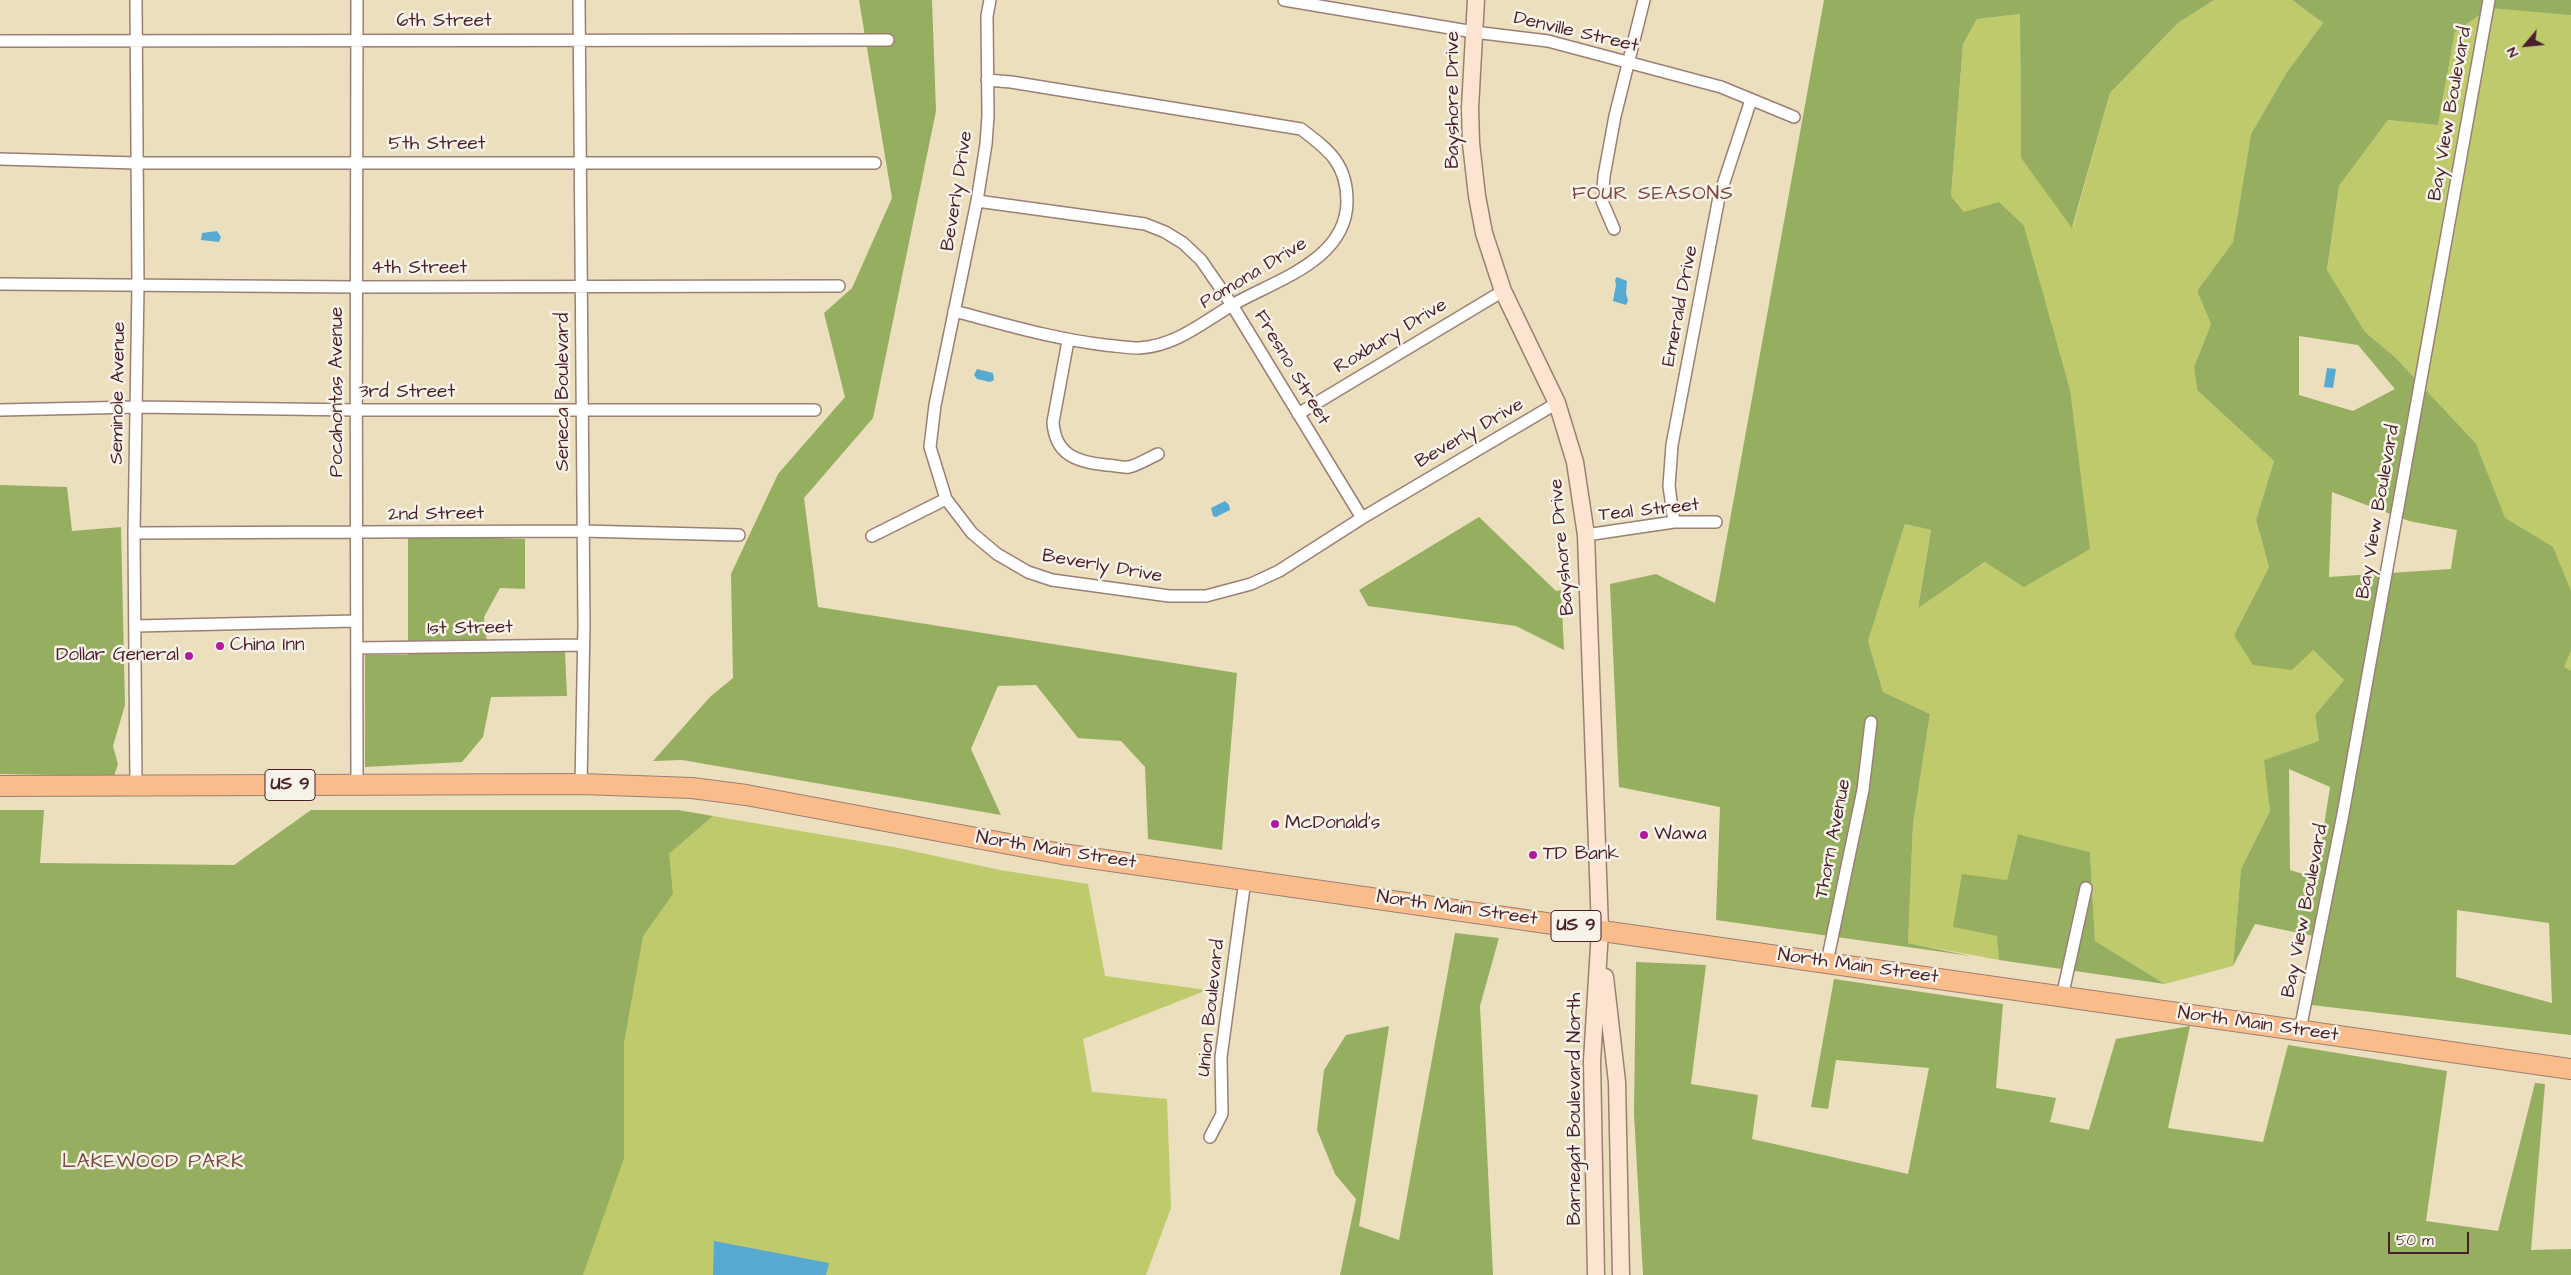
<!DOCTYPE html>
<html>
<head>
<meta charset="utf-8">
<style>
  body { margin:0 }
  #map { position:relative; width:2571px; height:1275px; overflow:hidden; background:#ecdfbe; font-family:"Architects Daughter",sans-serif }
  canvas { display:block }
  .north { position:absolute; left:2501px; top:20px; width:50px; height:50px; -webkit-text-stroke:4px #f7f3e8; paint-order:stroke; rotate:242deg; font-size:14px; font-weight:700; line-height:20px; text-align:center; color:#4a1f2b }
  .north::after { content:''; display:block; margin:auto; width:18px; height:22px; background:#4a1f2b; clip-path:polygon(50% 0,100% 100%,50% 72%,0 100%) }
  .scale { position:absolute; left:2388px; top:1232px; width:81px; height:22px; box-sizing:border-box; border:2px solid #4a1f2b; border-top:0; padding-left:6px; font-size:15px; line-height:18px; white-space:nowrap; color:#4a1f2b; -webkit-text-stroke:4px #f7f3e8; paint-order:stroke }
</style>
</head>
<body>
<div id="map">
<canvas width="2571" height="1275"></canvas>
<div class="north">N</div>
<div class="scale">50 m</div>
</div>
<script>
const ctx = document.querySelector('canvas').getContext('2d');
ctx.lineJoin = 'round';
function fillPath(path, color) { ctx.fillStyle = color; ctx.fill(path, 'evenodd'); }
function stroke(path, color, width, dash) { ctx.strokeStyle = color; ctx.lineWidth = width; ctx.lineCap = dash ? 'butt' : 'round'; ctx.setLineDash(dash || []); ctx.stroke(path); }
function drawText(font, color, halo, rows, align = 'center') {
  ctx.font = font + ' "Architects Daughter",sans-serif'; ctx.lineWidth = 5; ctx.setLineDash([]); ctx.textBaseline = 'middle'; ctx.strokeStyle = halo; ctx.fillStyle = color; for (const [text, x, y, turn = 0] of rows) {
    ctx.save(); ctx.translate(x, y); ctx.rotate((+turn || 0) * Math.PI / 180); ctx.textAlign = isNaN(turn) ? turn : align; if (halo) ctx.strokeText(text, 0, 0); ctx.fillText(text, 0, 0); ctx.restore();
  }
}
fillPath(new Path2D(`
  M2214 0H2292L2323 23 2287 72 2251 134 2233 242 2197 291 2211 324 2194 367 2197 390 2274 461 2256 520 2269 567 2234 635 2313 650 2344 680 2315 715 2319 741 2265 760 2270 811 2241 869 2233 966 2165 984 2095 941 2090 852 2018 834 2007 880 1954 927 1998 936 1999 960 1908 943 1913 824 1930 714 1883 692 1868 641 1905 524 1931 530 1918 607 1986 562 1964 212 1951 196 1963 44 1977 19 2020 14 2021 158 2073 227 2110 93 2178 23Z
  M2571 0V921L2451 569 2457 530 2409 521 2430 395 2395 357 2365 332 2327 271 2339 186 2388 120 2438 125 2455 32 2490 8Z
  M713 816 894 847 1000 870 1088 884 1105 976 1207 990 1083 1039 1092 1092 1167 1099 1171 1208 1146 1275H0L669 863V854Z`), '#beca6c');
fillPath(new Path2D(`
  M859 0H932L936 111 873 418 804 498 818 607 1237 673 1222 850 1148 839 1145 767 1121 741 1078 738 1036 685 998 686 971 749 1001 815 682 760 653 761 711 696 733 678 731 574 778 474 845 397 824 313 852 288 892 198Z
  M1824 0H2214L2178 23 2110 93 2072 228 2021 158 2020 14 1977 19 1963 44 1951 196 1964 212 1999 202 2024 226 2070 390 2090 549 2024 587 1985 562 1918 608 1931 530 1905 524 1868 641 1883 692 1930 714 1913 824 1908 943 1971 956 1716 920 1720 807 1619 787 1610 584 1656 574 1715 603Z
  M2292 0H2571V15L2490 8 2455 32 2438 125 2388 120 2339 186 2327 270 2365 332 2395 357 2476 444 2505 518 2553 547 2571 591V650L2564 667 2571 671V1035L2311 1005 2319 937 2255 924 2233 966 2241 869 2270 811 2264 760 2319 741 2315 715 2344 680 2313 650 2292 670 2253 665 2234 635 2269 567 2256 520 2274 461 2197 390 2194 367 2211 324 2197 291 2233 242 2251 134 2287 72 2323 23ZM2299 336 2358 345 2395 389 2353 411 2299 395ZM2332 492 2409 521 2457 530 2451 569 2329 577ZM2289 769 2330 787 2316 878 2290 870ZM2457 910 2549 923 2552 1003 2456 977Z
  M0 485 67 487 72 531 121 527 125 705 113 746 118 764 114 776 0 774Z
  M1479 517 1556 591 1561 590 1564 650 1516 626 1368 606 1359 590Z
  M408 535 525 539V589L500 588 484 617 488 652H565L567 696 491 697 483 737 462 762 365 767V655H408Z
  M0 810H44L40 863 234 865 311 810H678L713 816 669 854 673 894 643 936 624 1043V1158L583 1275H0Z
  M2018 834 2090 852 2095 941 2165 984 1999 960 1997 936 1953 927 1962 874 2007 880Z
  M1455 933 1499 938 1480 1006 1493 1275H1340L1356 1199 1335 1174 1317 1130 1324 1070 1346 1035 1389 1026 1359 1226 1399 1240Z
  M1636 962 1706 965 1691 1084 1758 1095 1752 1139 1908 1174 1929 1068 1836 1060 1828 1109 1811 1107 1834 979 2003 1004 1996 1088 2056 1098 2050 1122 2089 1130 2116 1039 2190 1026 2168 1128 2263 1142 2288 1045 2447 1071 2426 1221 2498 1231 2535 1083 2545 1084 2531 1250 2571 1249V1275H1643L1634 1114Z`), '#96ae60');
fillPath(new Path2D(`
  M217 231 221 237 219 242 201 240 202 233Z
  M1617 277 1627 281 1626 293 1628 301 1626 305 1613 301 1616 285 1615 280Z
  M2327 368 2336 369 2333 388 2324 387Z
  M977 369 993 373 994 380 990 382 977 379 974 375Z
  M1225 501 1229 505 1230 510 1216 517 1213 516 1211 508Z
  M714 1241 829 1263 826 1275H713Z`), '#56a9d1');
const street = new Path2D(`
  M136 0 138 287 134 533 136 786
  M357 0C356 262 356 523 357 785
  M579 0 584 625 581 784
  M990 0 987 16 988 116 986 144 977 201 935 405 930 447 946 499 972 533 997 554 1028 572 1052 580 1169 596H1206L1251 584 1279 571 1362 518 1557 403
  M1284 0 1474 32 1548 41 1721 87 1794 117
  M0 41 888 40
  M0 159 136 163H875
  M977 201 1145 224 1165 232 1183 243 1201 260 1232 305 1362 518
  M1614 229 1602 201 1604 176 1615 116 1644 0
  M0 284 354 287 839 286
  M954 311C1004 324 1053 339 1105 345 1116 346 1128 348 1139 348 1176 346 1203 322 1234 304 1276 280 1347 260 1347 201 1347 164 1329 150 1301 129L1011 82 987 80
  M1068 341 1053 422C1055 455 1077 462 1106 465 1113 465 1123 468 1129 467 1138 465 1149 458 1158 454
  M0 410 137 407 356 410H815
  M1298 414 1503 291
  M1674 522 1669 486 1672 445 1719 197 1751 100
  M134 533 582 531 739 535
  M1586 535 1674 522H1716
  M872 536 946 499
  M135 626 355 621
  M357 648 583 645
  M1827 962 1863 790 1871 722
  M2062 997 2086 888
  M2300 1030 2343 814 2489 0
  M1210 1137 1222 1114 1221 1057 1245 880`);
const secondary = new Path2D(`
  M1476 0 1470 108 1471 143 1477 196 1484 233 1503 291 1557 403 1575 462 1586 535 1600 930 1592 1061 1596 1275
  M1605 977 1617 1082 1621 1275`);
const highway = new Path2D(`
  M0 786 581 784 692 788 746 795 1062 854 2571 1069`);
stroke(street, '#9b7f74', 14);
stroke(secondary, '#9b7f74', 19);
stroke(highway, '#9b7f74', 22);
stroke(street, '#fff', 11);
stroke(secondary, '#fde4d0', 16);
stroke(highway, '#f9bc8a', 20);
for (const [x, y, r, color] of [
  [220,646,5,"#b5179e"],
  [189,656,5,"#b5179e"],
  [1275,824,5,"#b5179e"],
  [1644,835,5,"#b5179e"],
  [1533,855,5,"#b5179e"]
]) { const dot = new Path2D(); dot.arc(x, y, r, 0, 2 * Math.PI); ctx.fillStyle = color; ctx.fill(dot); stroke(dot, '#f7f3e8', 2); }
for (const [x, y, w] of [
  [290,785,50],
  [1576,926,50]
]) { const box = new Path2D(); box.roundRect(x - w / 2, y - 15.5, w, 31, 4); ctx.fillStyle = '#f7f3e8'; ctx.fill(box); stroke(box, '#4a1f2b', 1); }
drawText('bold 18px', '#4a1f2b', null, [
  ["US 9",290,785],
  ["US 9",1576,926]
]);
drawText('19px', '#4a1f2b', '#f7f3e8', [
  ["6th Street",444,22],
  ["Denville Street",1576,33,13],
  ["Bayshore Drive",1454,100,-90],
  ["Bay View Boulevard",2451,114,-80],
  ["5th Street",437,145],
  ["Beverly Drive",958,191,-81],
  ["4th Street",419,269],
  ["Pomona Drive",1254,274,-31],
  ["Emerald Drive",1681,306,-79],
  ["Roxbury Drive",1391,337,-31],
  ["Fresno Street",1291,368,59],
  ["Pocahontas Avenue",338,392,-90],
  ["Seneca Boulevard",564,392,-90],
  ["Seminole Avenue",119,393,-89],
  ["3rd Street",407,393],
  ["Beverly Drive",1470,434,-30],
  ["Teal Street",1649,511,-6],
  ["Bay View Boulevard",2379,512,-80],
  ["2nd Street",436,515,-1],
  ["Bayshore Drive",1563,547,-95],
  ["Beverly Drive",1102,567,10],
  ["1st Street",470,629,-1],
  ["Thorn Avenue",1834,839,-79],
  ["North Main Street",1056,851,9],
  ["North Main Street",1457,909,8],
  ["Bay View Boulevard",2306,911,-79],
  ["North Main Street",1858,967,8],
  ["Union Boulevard",1212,1008,-84],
  ["North Main Street",2258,1025,8],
  ["Barnegat Boulevard North",1576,1109,-90]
]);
drawText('19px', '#4a1f2b', '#f7f3e8', [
  ["China Inn",230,646],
  ["Dollar General",179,656,"right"],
  ["McDonald's",1285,824],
  ["Wawa",1654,835],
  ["TD Bank",1543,855]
], 'left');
ctx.letterSpacing = '1px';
drawText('20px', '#7c473e', '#f7f3e8', [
  ["FOUR SEASONS",1653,195],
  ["LAKEWOOD PARK",153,1163]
]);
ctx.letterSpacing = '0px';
</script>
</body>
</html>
